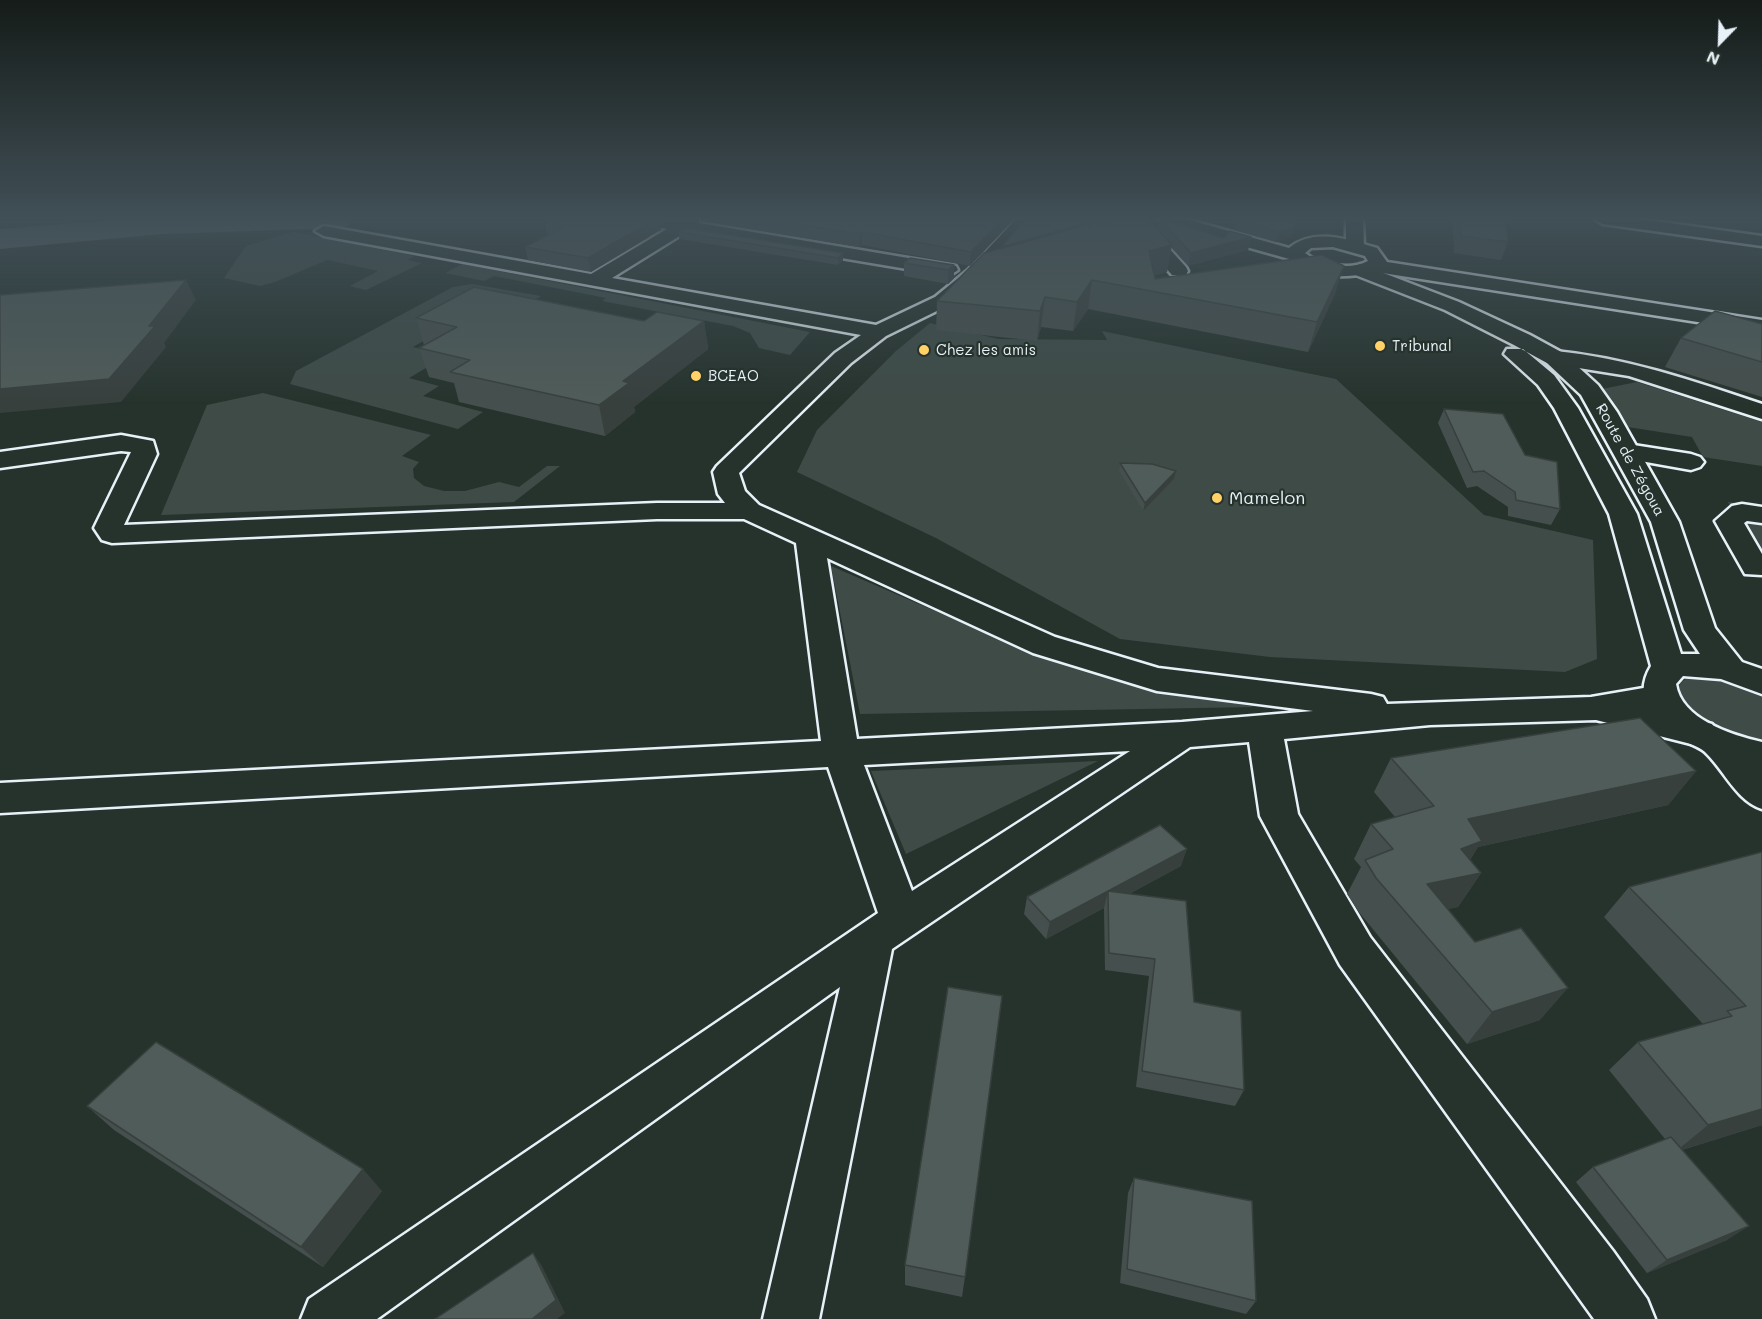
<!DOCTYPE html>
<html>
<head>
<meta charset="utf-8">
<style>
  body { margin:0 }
  #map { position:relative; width:1762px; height:1319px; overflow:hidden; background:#26332d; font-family:Mali,sans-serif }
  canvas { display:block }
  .north { position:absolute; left:1690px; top:12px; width:60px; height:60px; -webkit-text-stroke:4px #26332d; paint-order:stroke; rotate:203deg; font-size:16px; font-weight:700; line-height:24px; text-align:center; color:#e8f1f8 }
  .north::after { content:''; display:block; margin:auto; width:21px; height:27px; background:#e8f1f8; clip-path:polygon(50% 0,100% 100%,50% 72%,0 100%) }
</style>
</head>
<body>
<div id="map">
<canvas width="1762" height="1319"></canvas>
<div class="north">N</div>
</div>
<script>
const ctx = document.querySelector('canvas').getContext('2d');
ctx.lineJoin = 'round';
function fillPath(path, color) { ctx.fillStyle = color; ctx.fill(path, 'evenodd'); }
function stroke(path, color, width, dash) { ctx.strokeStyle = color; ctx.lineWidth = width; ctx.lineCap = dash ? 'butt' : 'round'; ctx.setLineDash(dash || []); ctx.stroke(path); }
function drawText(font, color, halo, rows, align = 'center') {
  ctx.font = font + ' Mali,sans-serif'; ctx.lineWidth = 4.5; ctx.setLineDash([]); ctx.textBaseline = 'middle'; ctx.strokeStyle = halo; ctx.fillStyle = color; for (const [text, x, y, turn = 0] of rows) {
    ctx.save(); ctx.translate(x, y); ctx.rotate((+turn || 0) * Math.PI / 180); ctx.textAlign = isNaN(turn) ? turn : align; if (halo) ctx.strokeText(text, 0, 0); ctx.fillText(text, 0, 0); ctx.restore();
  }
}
fillPath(new Path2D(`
  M293 232 414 256 408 260 422 263 366 290 350 286 378 271 327 260 275 282 260 286 224 278 246 246Z
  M462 264 810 332 790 355 759 348 750 333 733 326 602 301 606 298 494 276 484 281 445 273Z
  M472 284 541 296 518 310 488 304 413 347 448 355 409 378 439 386 423 396 483 412 458 429 290 384 296 371 453 287Z
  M930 323 998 339 1107 340 1102 331 1336 379 1484 515 1593 540 1597 659 1565 672 1270 657 1120 639 936 538 797 472 817 430 896 351Z
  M1637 382 1762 422V466L1703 457 1692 437 1621 426 1602 389Z
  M263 393 431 435 402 456 419 462 413 469 414 478 424 486 444 491H465L499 482 519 487 547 466H560L514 502 161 515 207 405Z
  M1728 502 1762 507V561Z
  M831 566 1030 652 1141 685 1255 707 860 714Z
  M1696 675H1712L1762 692V743C1723 734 1701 727 1677 694 1679 681 1684 679 1696 675Z
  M1098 761 906 854 871 771Z`), '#3e4b47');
fillPath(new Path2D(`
  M123 219H352L347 226 336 228 163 234 0 249V229Z`), '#636f6d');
const minor = new Path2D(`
  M631 219H699V223L956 266 958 270 949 276 686 232 612 278 876 325 935 297 968 270 1016 219H1034L982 278 949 305 886 336 851 363 739 473 745 491 759 505 1055 637 1158 668 1371 694 1383 697 1387 704 1591 697 1661 685 1673 689 1678 697 1673 705 1655 710 1712 724 1717 733 1712 742 1699 746 1596 720 1430 725 1284 739 1298 814 1370 937 1613 1251 1647 1299 1655 1319H1594L1340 965 1260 816 1249 742 1190 747 892 949 819 1319H763L840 987 377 1319H301L309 1299 878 913 828 767 0 813V783L821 741 796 543 744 519H657L112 543 102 540 94 528 131 452 121 451 0 468V452L121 435 153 441 157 454 124 525 657 503H725L718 494 713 472 717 466 835 353 861 335 324 236 315 231 324 226 591 274 667 229 634 223ZM827 558 1033 653 1157 691 1313 711 1182 722 857 739ZM1130 751 912 891 864 765Z
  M1346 219H1363L1364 246 1361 250H1349L1346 246Z
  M1594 219H1640L1762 236V246L1603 224Z
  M1140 222 1146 223 1186 267 1188 271 1186 275H1172L1134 231 1131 227Z
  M1555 351C1627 358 1694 381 1762 404V419L1629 376 1547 363 1544 358 1547 353Z
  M1627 444 1691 454 1700 457 1704 462 1700 467 1691 470 1618 457 1614 452 1618 447Z
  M1742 504 1762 507V523L1747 521 1744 523 1762 554V575L1745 574 1715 521 1732 506Z`);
const major = new Path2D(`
  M1360 264 1459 302 1530 335 1563 353 1598 385 1617 412 1679 522 1715 628 1742 662 1762 669V694L1721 679 1683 676 1676 684C1681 719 1731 735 1762 742V809C1737 801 1725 772 1707 754 1701 747 1691 745 1683 740 1655 723 1631 699 1651 666L1609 514 1554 408 1538 385 1504 354 1507 349H1523L1554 375 1578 408 1637 514 1681 654H1700L1684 630 1651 522 1581 395 1547 363 1514 345 1445 310 1353 274 1351 270Z`);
const highway = new Path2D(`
  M1158 219H1186L1289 248C1315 227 1348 240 1377 248L1387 262 1762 320V332L1376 272C1349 278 1314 280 1293 260L1161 223ZM1333 247 1365 256 1368 261C1350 271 1320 265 1305 253L1311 248Z`);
stroke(minor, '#e8f1f8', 5);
stroke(major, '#e8f1f8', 5);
stroke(highway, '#e8f1f8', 5);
fillPath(minor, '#26332d');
fillPath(major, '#26332d');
fillPath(highway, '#26332d');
fillPath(new Path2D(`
  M700 219H1014L970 266 862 245 859 247 701 221Z
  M1158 219H1163L1224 238 1251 237 1248 250 1188 266 1171 247 1167 272 1154 275 1155 279 1335 294 1308 352 1088 309 1073 331 1041 327 1037 341 936 330 937 301 1001 249 1157 228Z
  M1237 219H1299L1290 238 1276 242 1234 230Z
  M1452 219H1505L1508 242 1501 260 1454 253Z
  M545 223 661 230 650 234 649 237 591 272 528 260 525 247 547 236Z
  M679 232 843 253V260L838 265 679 239Z
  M904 263 954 265V278L948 284 904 276Z
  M416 318 704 321 708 349 634 407 635 412 605 436 459 402 454 383 429 377 419 348 424 345Z
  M1762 324V397L1665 367 1681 338Z
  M1444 409 1525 455 1560 509 1551 525 1508 516V507L1477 486 1467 488 1438 423Z
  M1120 463 1174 479 1143 511 1119 471Z
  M1391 758 1696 771 1668 805 1478 847 1470 860 1481 873 1458 907 1448 909 1540 1020 1467 1044 1358 911 1347 894 1361 867 1354 859 1371 824 1395 817 1374 792Z
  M1762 852V1125L1682 1150 1727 1240 1647 1273 1576 1182 1593 1167 1665 1139 1609 1070 1638 1042 1703 1024 1604 917 1629 887Z
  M1181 866 1129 894 1194 1002 1244 1090 1235 1106 1136 1087 1149 976 1105 970 1104 908 1046 939 1024 914 1027 897Z
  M87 1106 382 1191 323 1267 114 1130Z
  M1134 1178 1256 1301 1246 1314 1120 1283 1128 1193Z
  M905 1265 965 1277 962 1297 905 1285Z`), '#454f4d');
fillPath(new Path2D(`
  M654 219H659L661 230 650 234 649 237 591 272 588 258 648 221Z
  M1003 219H1014L970 266 971 252Z
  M1101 219H1135L1000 261 1001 247Z
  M1297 219H1299L1290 238 1276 242 1279 232Z
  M862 232V245L859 247V234Z
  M1251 237 1248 250 1188 266 1191 253Z
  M1172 245 1167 272 1144 278 1149 251Z
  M843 253V260L838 265V258Z
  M954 265V278L948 284V270Z
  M1344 266 1335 294 1308 352 1317 322Z
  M186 280 196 300 164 343 166 347 121 402 0 413V389L149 326Z
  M1092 280 1088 309 1073 331 1077 302Z
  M1045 297 1041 327 1037 341 1040 311Z
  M704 321 708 349 634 407 635 412 605 436 599 405 623 381Z
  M1176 471 1174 479 1143 511 1145 503Z
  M1696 771 1668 805 1478 847 1460 875 1481 873 1458 907 1410 917 1427 884 1468 819Z
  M1187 849 1181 866 1108 905V891L1104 908 1046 939 1050 922Z
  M1568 988 1540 1020 1467 1044 1492 1012Z
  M1762 1109V1125L1675 1152 1708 1125Z
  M363 1169 382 1191 323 1267 301 1247Z
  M1749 1226 1727 1240 1647 1273 1667 1260Z
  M533 1253 542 1266 565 1313 557 1319H532Z`), '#38403e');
const building = new Path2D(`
  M554 219H654L648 221 647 224 588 258 525 247 565 226 545 223Z
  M764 219H1003L971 252 862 232 859 234Z
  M1026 219H1101L1001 247Z
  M1109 219H1148L1172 245 1149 251 1155 279 1322 255 1344 266 1317 322 1092 280 1077 302 1045 297 1040 311 937 301 984 253Z
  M1160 219H1163L1224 238 1229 231 1251 237 1191 253Z
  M1237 219H1297L1292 228 1279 232 1237 220Z
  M1460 219H1505L1508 242 1461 236Z
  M686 228 843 253 838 258 679 232Z
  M910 258 954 265 948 270 904 263Z
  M186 280 149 326H155L109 379 0 389V295Z
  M474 287 644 321 657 312 704 321 623 381 629 383 599 405 450 372 470 360 419 348 457 327 416 318Z
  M1715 311 1762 324V362L1681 338Z
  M1444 409 1503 414 1525 455 1557 462 1560 509 1516 500 1515 492 1484 471 1473 472Z
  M1120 463 1152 464 1176 471 1145 503Z
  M1640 718 1696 771 1468 819 1482 841 1461 849 1481 873 1427 884 1475 942 1521 928 1568 988 1492 1012 1376 878 1365 860 1393 849 1371 824 1434 806 1391 758Z
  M1160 825 1187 849 1050 922 1027 897Z
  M1762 852V1109L1708 1125 1638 1042 1732 1016 1727 1011 1746 1006 1629 887Z
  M1108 891 1186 901 1194 1002 1241 1011 1244 1090 1142 1071 1155 959 1109 953Z
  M948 987 1002 996 965 1277 905 1265Z
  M156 1042 363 1169 301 1247 87 1106Z
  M1671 1137 1749 1226 1667 1260 1593 1167Z
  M1134 1178 1252 1201 1256 1301 1127 1269Z
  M533 1253 556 1300 532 1319H435Z`);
fillPath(building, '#505c59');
stroke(building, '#38403e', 1.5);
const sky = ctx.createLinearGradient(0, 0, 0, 404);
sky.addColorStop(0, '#151c19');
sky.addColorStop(0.54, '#415057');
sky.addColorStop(1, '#41505700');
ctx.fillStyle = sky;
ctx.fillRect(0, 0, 1762, 404);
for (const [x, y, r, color] of [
  [1380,346,6,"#ffd166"],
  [924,350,6,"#ffd166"],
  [696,376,6,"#ffd166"],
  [1217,498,6,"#ffd166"]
]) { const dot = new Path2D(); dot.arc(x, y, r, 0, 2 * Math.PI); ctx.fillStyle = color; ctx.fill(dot); stroke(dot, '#26332d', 2); }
drawText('15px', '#e8f1f8', '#26332d', [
  ["Tribunal",1392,346],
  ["Chez les amis",936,350],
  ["BCEAO",708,376]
], 'left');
drawText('15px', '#e8f1f8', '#26332d', [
  ["Route de Zégoua",1630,460,61]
]);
drawText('18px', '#e8f1f8', '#26332d', [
  ["Mamelon",1229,498]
], 'left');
</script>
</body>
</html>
